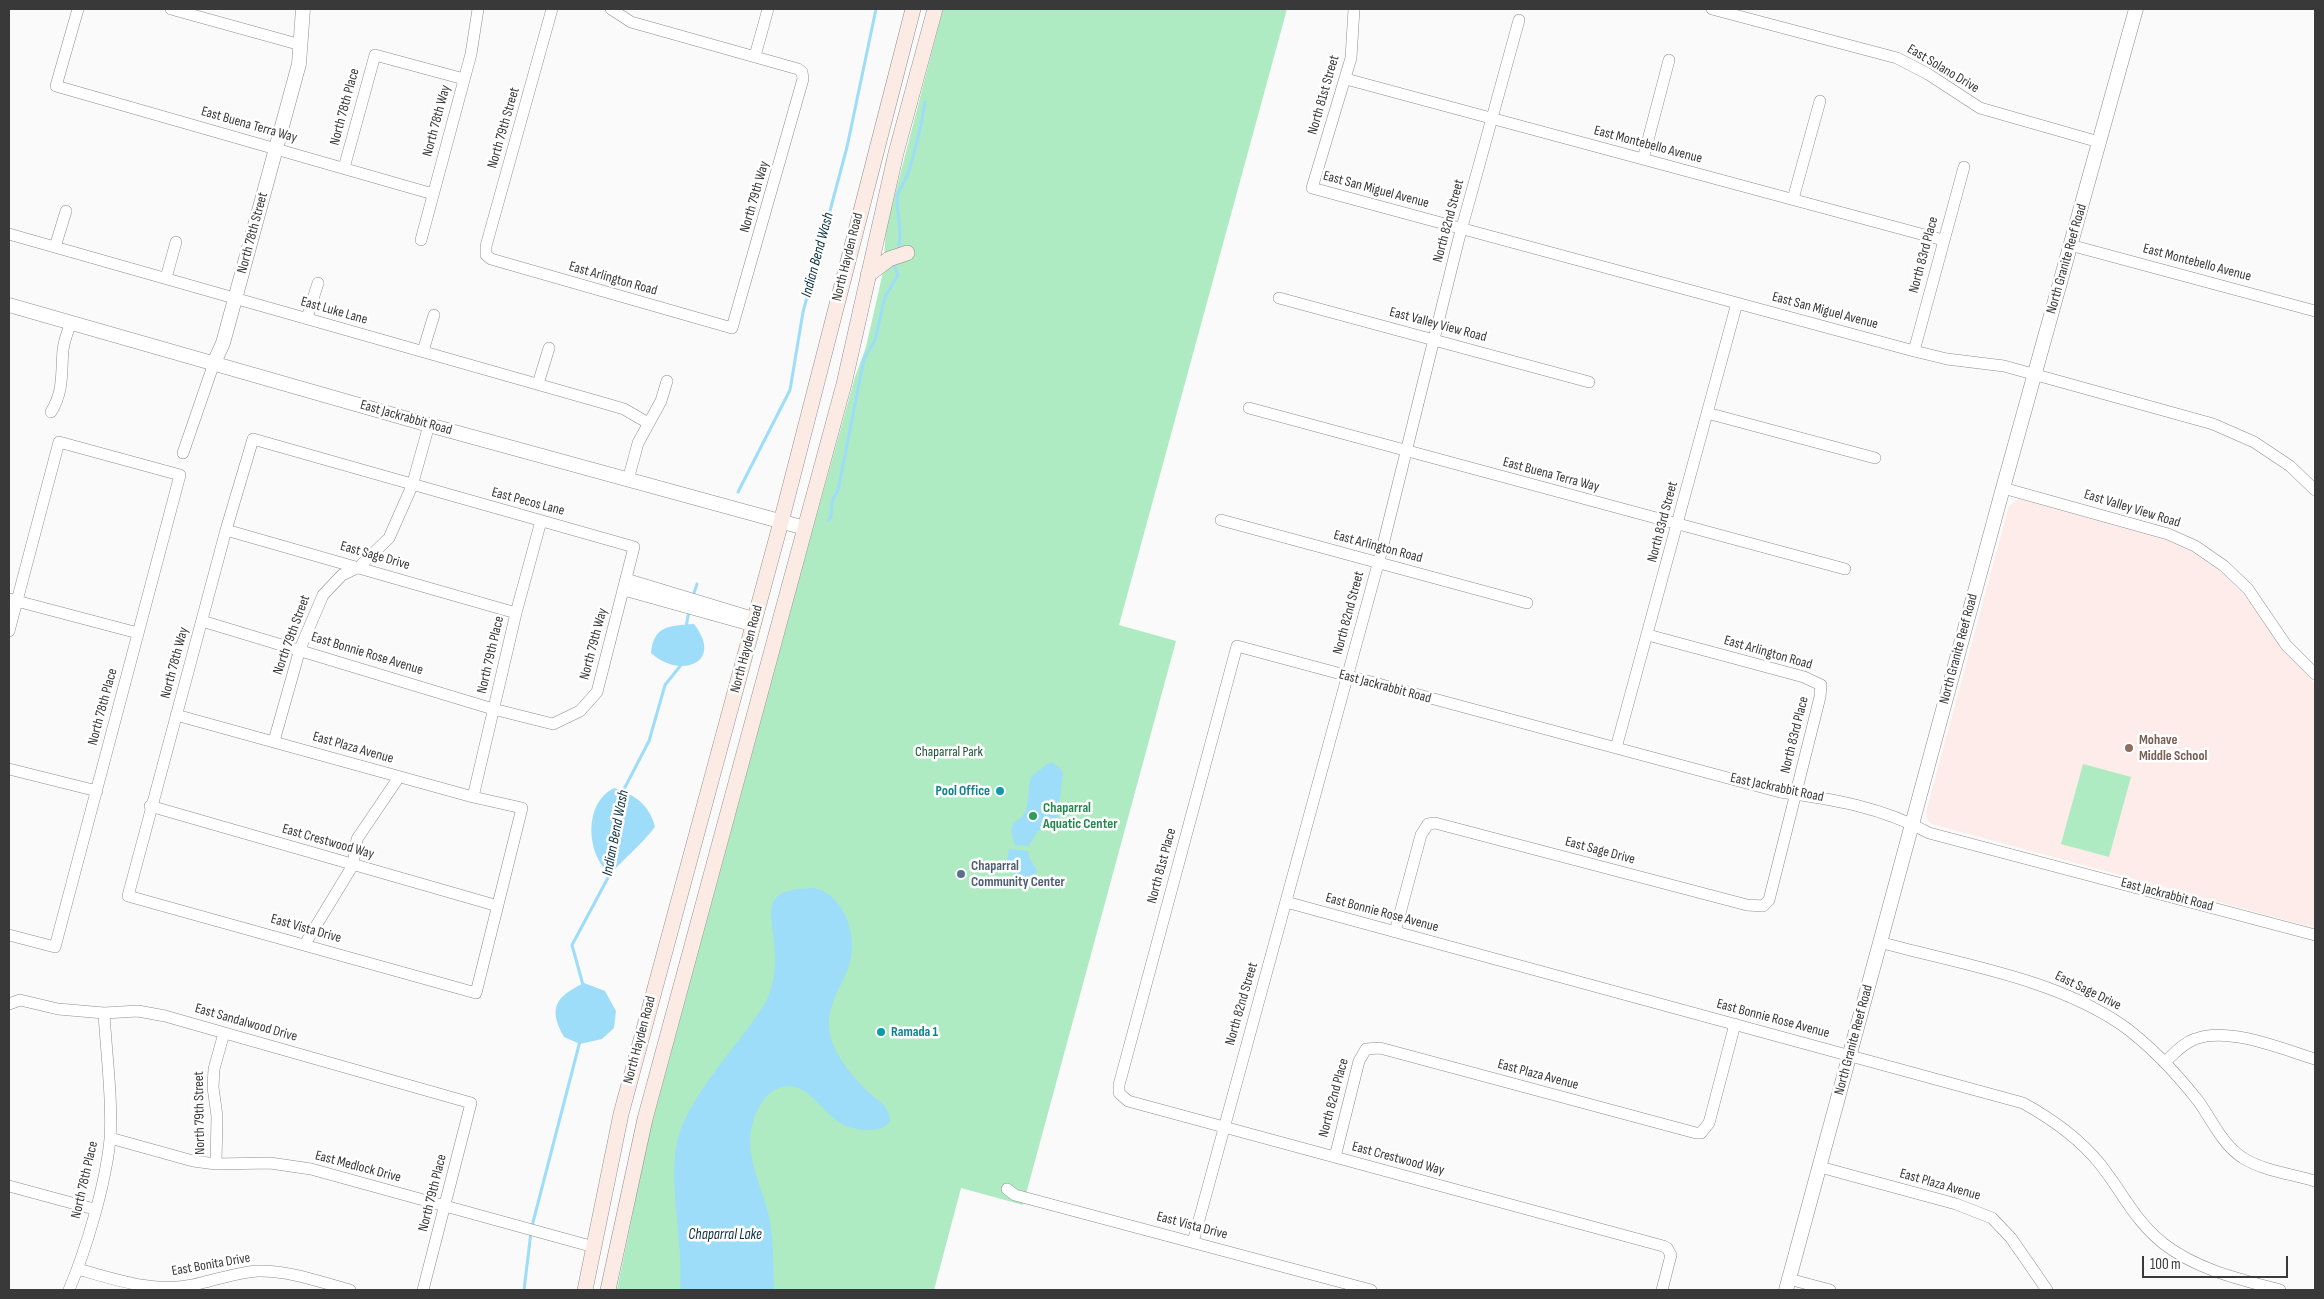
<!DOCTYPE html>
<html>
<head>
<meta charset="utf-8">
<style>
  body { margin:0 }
  #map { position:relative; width:2324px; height:1299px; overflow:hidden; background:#fafafb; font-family:"Sofia Sans Condensed",sans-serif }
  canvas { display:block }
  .frame { position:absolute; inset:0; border:10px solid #393939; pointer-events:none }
  .scale { position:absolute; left:2142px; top:1256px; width:146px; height:22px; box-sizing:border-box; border:2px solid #393939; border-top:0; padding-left:6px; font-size:15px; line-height:18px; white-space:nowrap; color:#393939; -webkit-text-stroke:4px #fff; paint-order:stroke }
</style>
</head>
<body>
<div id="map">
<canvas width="2324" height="1299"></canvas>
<div class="frame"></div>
<div class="scale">100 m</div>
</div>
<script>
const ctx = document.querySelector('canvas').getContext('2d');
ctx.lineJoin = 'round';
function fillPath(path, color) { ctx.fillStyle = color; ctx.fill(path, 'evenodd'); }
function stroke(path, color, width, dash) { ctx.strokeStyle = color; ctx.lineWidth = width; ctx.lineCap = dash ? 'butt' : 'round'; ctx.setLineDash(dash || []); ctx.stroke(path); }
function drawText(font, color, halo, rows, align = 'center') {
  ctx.font = font + ' "Sofia Sans Condensed",sans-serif'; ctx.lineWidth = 5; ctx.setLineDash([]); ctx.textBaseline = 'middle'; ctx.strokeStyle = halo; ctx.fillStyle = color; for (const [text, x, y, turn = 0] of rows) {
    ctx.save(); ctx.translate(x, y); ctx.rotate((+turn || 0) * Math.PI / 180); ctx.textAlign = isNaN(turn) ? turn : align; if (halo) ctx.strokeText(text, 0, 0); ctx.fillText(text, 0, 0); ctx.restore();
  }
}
fillPath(new Path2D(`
  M2019 499 2166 540 2192 552 2221 572 2242 592 2283 650 2315 684V928L1932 824 1928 821 1926 812 2009 506Z`), '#fdece9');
fillPath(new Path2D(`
  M943 9H1287L1119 625 1176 641 1023 1205 961 1188 934 1290H617L649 1134 806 554 855 377 866 347 883 272 886 229Z
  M2083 764 2131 777 2109 857 2061 844Z`), '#aeebc2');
fillPath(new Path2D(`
  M694 624C725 664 679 679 651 653 654 625 669 626 694 624Z
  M1052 763 1059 767 1063 773 1058 817 1037 832 1029 846 1015 845C1005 816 1021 825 1026 810 1029 799 1028 788 1031 777L1047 764Z
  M614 788C634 794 650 805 655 827 641 845 625 858 610 874 586 855 583 803 614 788Z
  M1009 849 1028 851 1030 859 1037 870 1036 879 1031 883 1018 884 1007 860Z
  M813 888C843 893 858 934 850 962 844 983 829 1001 829 1023 828 1048 849 1072 865 1089 875 1099 890 1105 890 1121 883 1134 854 1131 842 1124 819 1112 805 1073 773 1091 761 1098 754 1117 751 1130 746 1162 765 1192 770 1222 774 1245 773 1268 774 1290H680C684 1242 667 1181 678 1138 690 1093 743 1041 767 1000 773 985 776 970 775 954 774 914 755 889 813 888Z
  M584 983 605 991 616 1011 614 1028 602 1039 580 1044 564 1037C548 1008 555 997 584 983Z`), '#9dddf9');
stroke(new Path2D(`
  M898 251C903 234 897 216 897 198 898 190 906 181 908 173 916 149 921 127 925 102
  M738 492 790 390 803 312 847 147 876 9
  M828 520 831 517 832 501 838 490 864 359 875 340 885 297 898 275 894 265 895 262
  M693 596 697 584
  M686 627 689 611
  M621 795 649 741 665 685 681 665V661
  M583 985 572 945 610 874 611 870
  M532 1226 580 1041
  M524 1290 531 1232`), '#9dddf9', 3);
const minor = new Path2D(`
  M78 9 56 86 433 194
  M171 9 301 45
  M552 9 486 246V255L491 259 732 328 803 79 802 72 798 69 631 22 611 9
  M1354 9 1351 58 1312 188 1914 351 1947 359 2004 366 2213 424 2254 442 2290 466 2315 490
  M1712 9 1897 58 1928 74 1980 108 2099 142
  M755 56 768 9
  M1346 79 1943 240
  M1643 159 1669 60
  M344 168 375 55 464 79
  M1793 199 1820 101
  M9 234 600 402 624 409 648 423
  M421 240 471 54 478 9
  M2070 245 2315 311
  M55 247 66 211
  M166 278 176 242
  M1279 298 1589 382
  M307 318 318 283
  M423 351 434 315
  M1914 351 1964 167
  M538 384 549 348
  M1249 408 1845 569
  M51 412C64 391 61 373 63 350 64 340 68 331 71 323
  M1707 413 1875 458
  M183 453 214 363
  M628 480 638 443 661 401 667 381
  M2003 488 2168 534 2195 546 2224 566 2248 589 2286 645 2315 674
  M1221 520 1527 603
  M226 530 516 613
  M626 579 755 618
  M624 590 753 626
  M9 599 138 633
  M9 631 59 442 180 475 55 947 9 935
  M176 715 473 797 522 808 476 993 128 896 226 530 253 439 634 547 597 692 580 711 553 724 493 709 202 621
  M274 741 300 649 323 595 342 575 359 567 389 538 412 486 429 425
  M1616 748 1737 303
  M9 769 97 791
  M473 797 516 613 541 521
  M150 806 498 906
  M1286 902 2023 1103C2052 1119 2079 1138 2100 1164 2123 1193 2134 1220 2164 1244 2198 1270 2239 1279 2280 1290
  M1395 932 1421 835 1428 824 1435 823 1747 905 1763 906 1769 900 1820 697 1821 685 1804 677 1648 635
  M1879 942C1959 964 2054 978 2122 1025 2151 1046 2177 1074 2199 1102 2213 1122 2222 1144 2243 1158 2264 1171 2292 1174 2315 1181
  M305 944 353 865 357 839 399 777
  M9 1004 20 1000 58 1009 104 1013 138 1011 165 1016 471 1103 423 1290
  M2165 1062C2174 1054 2183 1043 2195 1039 2228 1026 2282 1049 2315 1059
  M110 1138 193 1161 216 1164 270 1163 311 1169 594 1247
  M1335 1157 1359 1061 1366 1049 1380 1048 1696 1133H1701L1709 1123 1735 1024
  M216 1164 217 1116 213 1087 214 1069 224 1033
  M1820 1167 1956 1204 1992 1218 2011 1238 2047 1290
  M9 1186 94 1209
  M1007 1189 1015 1195 1371 1290
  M1193 1242 1381 553 1459 238 1519 20
  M78 1269C116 1280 154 1293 193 1285 215 1280 235 1273 257 1271 288 1270 320 1282 350 1290
  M1789 1279 1830 1290
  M69 1290C86 1250 106 1183 110 1139 113 1102 106 1051 104 1013
  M1662 1290 1671 1255 1667 1248 1663 1246 1128 1101 1119 1093V1085L1237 646 1780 792C1832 799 1882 807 1929 833L2315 935`);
const tertiary = new Path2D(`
  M9 305 429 425 805 528
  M214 363 223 343 299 64 303 9
  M1786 1290 2003 488 2136 9`);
const secondary = new Path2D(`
  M868 275 889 259 907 253
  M585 1290 621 1114 781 522 913 9
  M608 1290 645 1119 844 384 896 153 935 9`);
stroke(minor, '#8d8e8f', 12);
stroke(tertiary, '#8d8e8f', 15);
stroke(secondary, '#8d8e8f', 16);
stroke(minor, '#fff', 11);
stroke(tertiary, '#fff', 14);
stroke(secondary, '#fcebe5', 15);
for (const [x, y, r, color] of [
  [2129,748,5,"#8d6e63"],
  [1000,791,5,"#0f9aa8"],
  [1033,816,5,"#2e9e5b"],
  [961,874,5,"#5c6f8a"],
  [881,1032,5,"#0f9aa8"]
]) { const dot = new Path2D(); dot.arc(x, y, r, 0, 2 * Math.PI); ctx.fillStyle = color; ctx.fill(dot); stroke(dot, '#fff', 2); }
drawText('14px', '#393939', '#fff', [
  ["East Solano Drive",1943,69,31],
  ["North 81st Street",1324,95,-74],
  ["North 78th Place",345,107,-75],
  ["North 78th Way",437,121,-75],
  ["East Buena Terra Way",249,125,16],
  ["North 79th Street",504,128,-74],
  ["East Montebello Avenue",1648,145,15],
  ["East San Miguel Avenue",1376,190,15],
  ["North 79th Way",755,197,-74],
  ["North 82nd Street",1449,221,-75],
  ["North 78th Street",253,233,-75],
  ["North 83rd Place",1924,255,-75],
  ["North Hayden Road",848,257,-76],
  ["North Granite Reef Road",2067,259,-74],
  ["East Montebello Avenue",2197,263,15],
  ["East Arlington Road",613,279,16],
  ["East Luke Lane",334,311,16],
  ["East San Miguel Avenue",1825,311,15],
  ["East Valley View Road",1438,325,15],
  ["East Jackrabbit Road",406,418,16],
  ["East Buena Terra Way",1551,475,15],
  ["East Pecos Lane",528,502,15],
  ["East Valley View Road",2132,509,17],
  ["North 83rd Street",1663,522,-75],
  ["East Arlington Road",1378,547,15],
  ["East Sage Drive",375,556,16],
  ["North 82nd Street",1349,613,-75],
  ["North 79th Street",292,635,-70],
  ["North 79th Way",594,644,-75],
  ["North Hayden Road",747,649,-75],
  ["North Granite Reef Road",1959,649,-75],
  ["East Arlington Road",1768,653,16],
  ["East Bonnie Rose Avenue",367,654,17],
  ["North 79th Place",491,655,-77],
  ["North 78th Way",175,663,-75],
  ["East Jackrabbit Road",1385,687,15],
  ["North 78th Place",103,707,-75],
  ["North 83rd Place",1795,735,-76],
  ["East Plaza Avenue",353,748,16],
  ["East Jackrabbit Road",1777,788,12],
  ["East Crestwood Way",328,842,16],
  ["East Sage Drive",1600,851,15],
  ["North 81st Place",1162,866,-75],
  ["East Jackrabbit Road",2167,895,15],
  ["East Bonnie Rose Avenue",1382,913,15],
  ["East Vista Drive",306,929,16],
  ["East Sage Drive",2088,991,26],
  ["North 82nd Street",1242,1004,-74],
  ["East Bonnie Rose Avenue",1773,1019,15],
  ["East Sandalwood Drive",246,1023,16],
  ["North Hayden Road",640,1040,-75],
  ["North Granite Reef Road",1854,1040,-75],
  ["East Plaza Avenue",1538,1075,15],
  ["North 82nd Place",1334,1098,-75],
  ["North 79th Street",200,1113,-91],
  ["East Crestwood Way",1398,1159,15],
  ["East Medlock Drive",358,1167,15],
  ["North 78th Place",85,1180,-77],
  ["East Plaza Avenue",1940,1185,16],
  ["North 79th Place",433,1193,-76],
  ["East Vista Drive",1192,1226,15],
  ["East Bonita Drive",211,1265,-10]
]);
drawText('bold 14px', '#785e54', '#fff', [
  ["Mohave",2139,740],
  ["Middle School",2139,756]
], 'left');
drawText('14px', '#1d5032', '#fff', [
  ["Chaparral Park",949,752]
]);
drawText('bold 14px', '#0d838f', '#fff', [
  ["Pool Office",990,791],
  ["Ramada 1",891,1032,"left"]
], 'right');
drawText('bold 14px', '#27864d', '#fff', [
  ["Chaparral",1043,808],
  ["Aquatic Center",1043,824]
], 'left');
drawText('bold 14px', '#4e5e75', '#fff', [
  ["Chaparral",971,866],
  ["Community Center",971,882]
], 'left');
drawText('italic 15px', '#09313f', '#fff', [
  ["Indian Bend Wash",818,255,-75],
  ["Indian Bend Wash",616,833,-79],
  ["Chaparral Lake",725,1235]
]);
</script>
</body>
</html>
